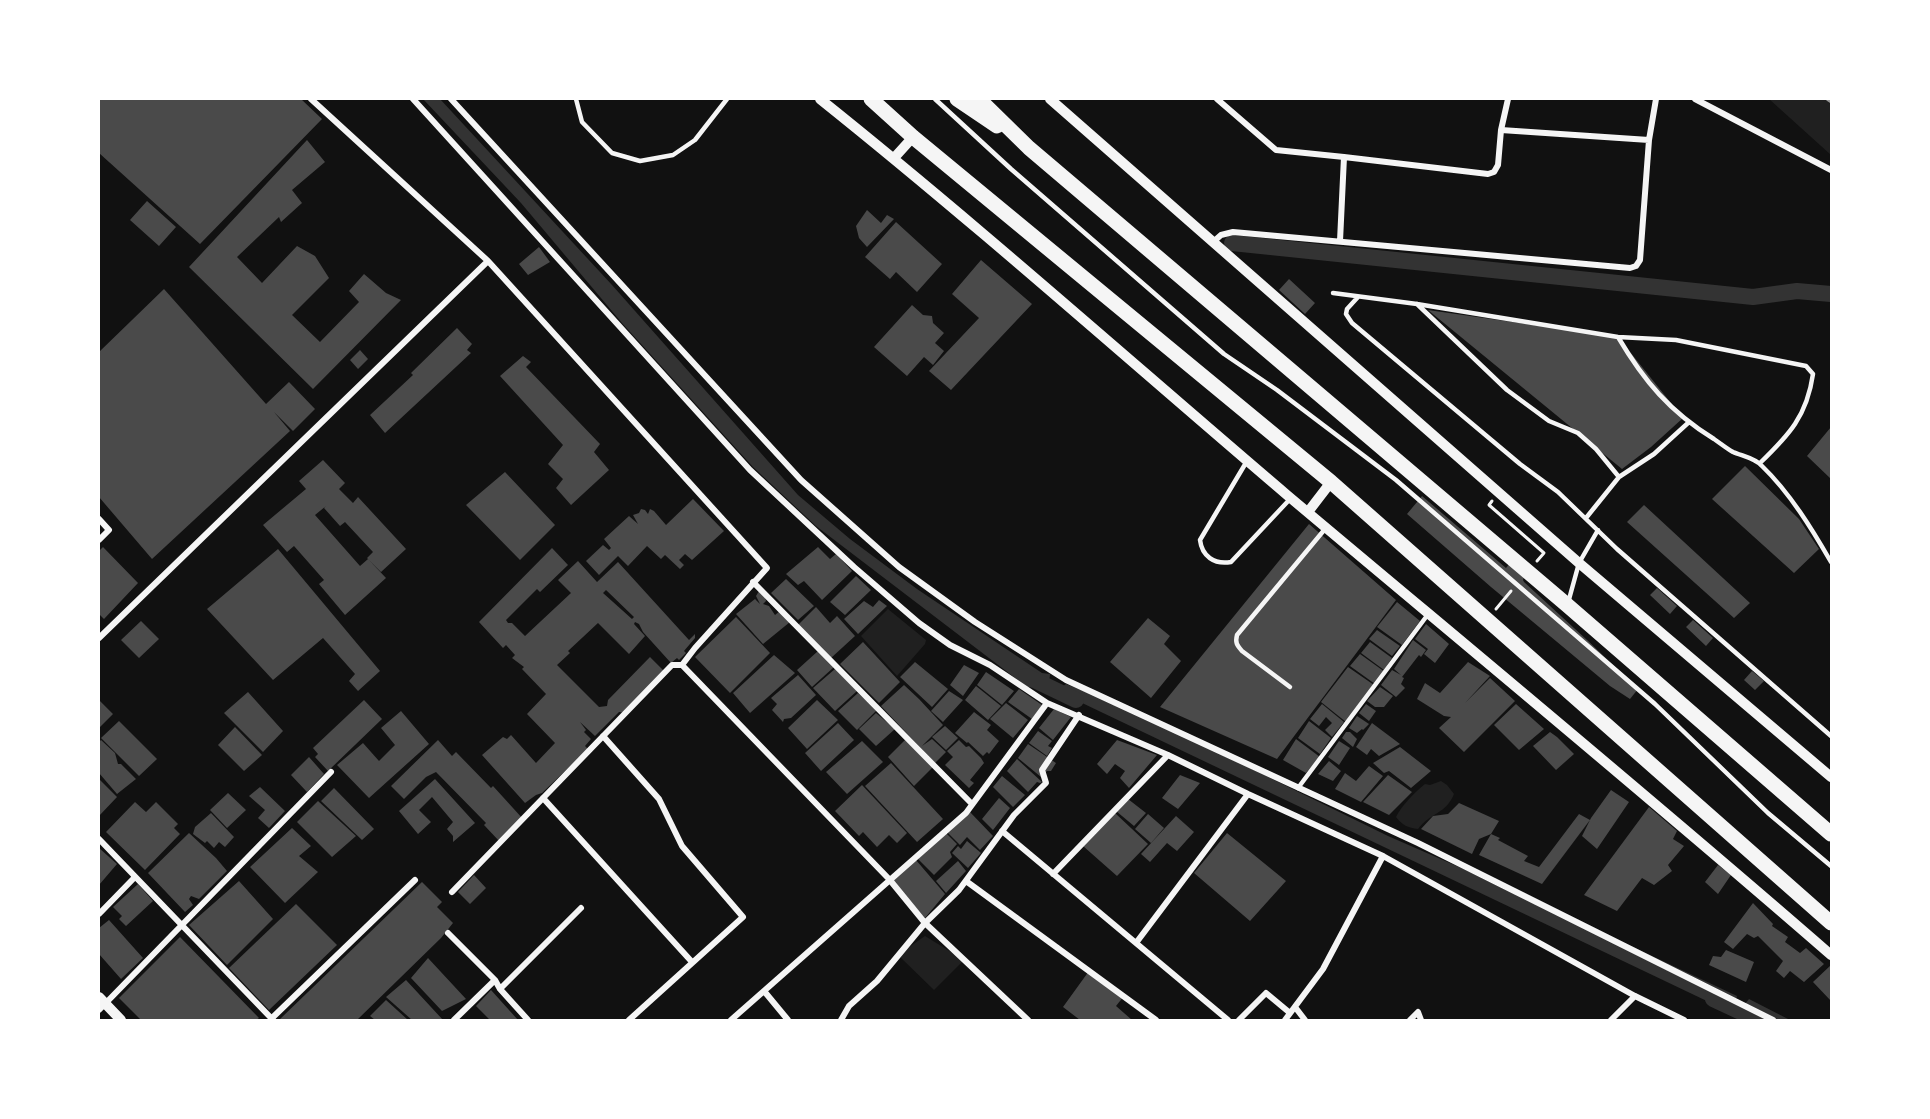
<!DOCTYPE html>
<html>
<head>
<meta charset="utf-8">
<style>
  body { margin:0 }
  #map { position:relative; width:1930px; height:1119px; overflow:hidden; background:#111; font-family:Karla,sans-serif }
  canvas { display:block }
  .frame { position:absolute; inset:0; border:100px solid #fff; pointer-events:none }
</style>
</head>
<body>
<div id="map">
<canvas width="1930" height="1119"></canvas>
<div class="frame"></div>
</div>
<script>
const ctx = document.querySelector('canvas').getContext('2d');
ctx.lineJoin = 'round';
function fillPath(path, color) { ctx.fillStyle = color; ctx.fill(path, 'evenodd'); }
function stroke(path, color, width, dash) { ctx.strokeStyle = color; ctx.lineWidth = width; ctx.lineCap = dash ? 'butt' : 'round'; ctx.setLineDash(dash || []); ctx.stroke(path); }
fillPath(new Path2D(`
  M1769 99H1831V155Z
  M888 609 926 640 925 644 897 676 861 636Z
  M1441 781 1447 785 1454 794C1446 814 1430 813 1418 829 1408 828 1402 825 1396 817 1402 805 1414 793 1425 784L1430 785Z
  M925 936 964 960 934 990 898 955Z`), '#202020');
fillPath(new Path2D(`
  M423 99H440L612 285 798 495 850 539 917 589 1042 673 1050 674C1050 681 1047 684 1041 688L1027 687 816 526 753 467 622 323 521 203Z
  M1066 684 1136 712 1388 836 1523 895 1737 996 1732 1013 1057 691Z
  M1749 999 1790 1020H1747L1743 1018 1744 1005Z`), '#333');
stroke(new Path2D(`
  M1232 243 1753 297 1797 291 1831 294
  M1026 676 1076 700
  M1713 999 1758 1020`), '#333', 16);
fillPath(new Path2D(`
  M99 99H301L322 119 200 244 99 153Z
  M307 140 325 162 292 190 302 203 281 222 279 217 237 257 262 283 297 246 315 256 329 278 292 315 320 342 359 302 349 291 364 274 386 293 401 300 313 389 189 267Z
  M147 201 176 227 159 246 130 220Z
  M867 210 881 223 887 215 894 219 867 247 859 238 856 226Z
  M896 222 942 264 917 292 896 272 890 279 865 257Z
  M539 247 550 262 528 275 519 264Z
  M981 260 1032 304 951 390 929 371 979 318 952 294Z
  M1289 279 1315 303 1305 314 1279 290Z
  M164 289 266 404 289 382 315 409 293 431 274 412 290 431 152 559 99 497V352Z
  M912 305 923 315 932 316 933 323 944 333 935 343 944 351 933 365 924 357 907 376 874 347Z
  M1428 310 1618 337 1683 418 1651 447 1622 469Z
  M457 328 472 344 467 350 471 353 385 433 370 415 413 375 411 373Z
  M360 350 368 359 358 369 350 360Z
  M523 356 531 362 526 367 600 444 594 452 609 470 571 505 556 488 563 479 548 464 563 445 500 376Z
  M1831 427V479L1807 456Z
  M323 460 345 483 339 489 353 503 358 497 406 549 381 572 367 558 373 552 345 522 340 526 324 508 326 506 315 515 360 566 368 559 386 578 345 615 319 584 324 580 294 546 287 552 263 525 306 489 299 481Z
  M1745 466 1799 519 1819 549 1794 573 1712 499Z
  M505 472 555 525 520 560 466 505Z
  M1422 496 1506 568 1511 562 1525 574 1523 580 1524 582 1587 640 1638 689 1630 699 1610 686 1491 587 1407 514Z
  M693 499 724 531 692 560 685 554 679 560 684 565 680 569 665 555 661 559 647 546 628 566 618 556 599 575 586 561 603 545 609 550 611 548 604 539 629 516 638 524 633 515 639 513 641 509 645 510 648 514 650 509 654 511 666 525Z
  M1644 505 1750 603 1734 618 1627 522Z
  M1309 524 1396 600 1277 759 1160 707Z
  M103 547 138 583 104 619 99 614V551Z
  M818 547 830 559 836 554 852 571 822 600 804 581 798 585 786 574Z
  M552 548 568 565 540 592 537 589 506 620 508 623H512L525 636 571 593 558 580 578 561 597 582 618 562 689 640 695 634V638L684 651 686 653 679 660 677 658 671 663 643 632 639 624 635 622 634 624 645 636 629 654 598 623 568 651 570 653 557 665 599 707 607 706 608 700 650 657 665 672 626 713 619 712 595 736 580 722 586 730 584 732 591 739 585 746 588 749 542 793 536 795 525 803 482 755 503 737 507 739 511 735 536 763 555 743 527 714 546 694 522 669 524 667 512 658 515 655 506 645 503 648 479 622ZM606 590 634 617 632 619 603 593Z
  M278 549 380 671 358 691 349 681 355 674 323 638 273 680 207 609Z
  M856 576 871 590 845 615 830 602Z
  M786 579 814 606 798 620 771 593Z
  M1657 588 1677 606 1670 614 1650 595Z
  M759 591 765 597 766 601 763 604 769 606 775 615 780 611 790 622 763 644 736 614 755 599 760 604 756 596Z
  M879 600 887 606 858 634 844 619 864 601 873 607Z
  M1397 602 1420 621 1402 645 1377 627Z
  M816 607 830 623 837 616 855 636 831 658 798 625Z
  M736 617 770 653 730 693 695 657Z
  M1148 618 1170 636 1164 644 1181 661 1151 698 1110 662Z
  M1693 620 1713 638 1706 646 1686 627Z
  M141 621 159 639 139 658 121 640Z
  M1426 624 1449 644 1435 663 1424 654 1428 649 1415 639Z
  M1377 630 1400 646 1392 656 1369 639Z
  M1413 640 1426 650 1421 657 1419 655 1402 677 1404 678 1401 684 1405 688 1396 697 1381 685 1392 670 1401 675 1394 669Z
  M863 642 900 682 879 703 840 664Z
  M1370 642 1392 658 1384 670 1361 653Z
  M818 651 834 667 812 687 797 670Z
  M1360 654 1385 672 1375 684 1350 666Z
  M774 655 795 673 750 713 733 693Z
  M915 662 948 689 932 707 900 677Z
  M1468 662 1490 676 1465 703 1490 678 1515 701 1464 752 1439 728 1451 717 1444 716 1417 699 1425 683 1440 693Z
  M964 665 979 673 963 696 950 685Z
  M1348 667 1374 685 1346 722 1321 702Z
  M835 669 857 691 835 711 813 688Z
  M1752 671 1764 681 1755 690 1744 680Z
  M986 672 1014 691 1002 705 977 685Z
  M798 675 816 695 791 718 784 719 783 722 772 710 777 704 771 698Z
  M904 685 919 699 943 725 922 746 932 739 946 752 935 763 881 706Z
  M976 686 1001 706 988 720 965 700Z
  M1380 687 1393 696 1384 707H1375L1367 701Z
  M1019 689 1042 705 1032 719 1008 702Z
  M949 691 963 700 943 722 931 711Z
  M248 692 283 731 263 752 224 713Z
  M858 693 877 710 857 730 838 711Z
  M99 700 113 714 99 728Z
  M364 700 382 719 328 771 315 757 318 754 313 748Z
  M817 700 838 720 807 749 788 728Z
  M1006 703 1028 720 1013 738 990 719Z
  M1322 704 1344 722 1332 737 1325 730 1332 723 1326 717 1319 726 1310 719Z
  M1366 704 1376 711 1369 721 1359 713Z
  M1516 704 1544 729 1519 750 1494 725Z
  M1054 709 1071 717 1053 740 1039 728Z
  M401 711 429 744 369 798 337 765 363 743 379 761 395 745 381 728Z
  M974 712 991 725 987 730 999 741 989 754 987 752 983 756 968 742 967 743 955 733Z
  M876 713 895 729 876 746 859 729Z
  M1357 716 1369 724 1363 730 1362 729 1357 733 1349 728Z
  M119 721 157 759 139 776 101 738Z
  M1309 721 1331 738 1320 754 1298 738Z
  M838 723 854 740 821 771 805 753Z
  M1372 723 1400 744 1379 756 1371 749 1367 755 1356 747Z
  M945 726 958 738 946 750 932 737Z
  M235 727 262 755 244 771 218 745Z
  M1038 731 1052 741 1048 746 1052 748 1047 756 1029 743Z
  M1346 732H1350L1357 739 1353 747 1342 738Z
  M1550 732 1557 737 1574 754 1556 770 1533 746Z
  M1296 739 1320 757 1306 773 1283 760Z
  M101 740 115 753 118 764H121L136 779 117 794 99 773V742Z
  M438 740 452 756 456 752 491 788 493 786 523 819 500 842 484 825 486 823 436 772 426 777 404 799 391 786Z
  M905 740 933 767 914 786 888 757Z
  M959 740 966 747 969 746 981 758 984 763 970 780 974 783 969 788 945 765 953 757 947 751Z
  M1117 740 1157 755 1129 788 1120 778 1125 771 1115 764 1107 774 1097 764Z
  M862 741 883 762 847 794 826 772Z
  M1339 741 1350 748 1339 765 1328 757Z
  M1028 744 1056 763 1051 771H1047L1041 777 1018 758Z
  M1400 747 1431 771 1411 788 1389 771 1384 773 1373 763Z
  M309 757 324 774 307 792 291 775Z
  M1017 759 1042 782 1040 783 1037 782 1028 792 1007 771Z
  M1329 761 1341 771 1333 781 1318 774Z
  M891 763 943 819 917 842 865 786Z
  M1369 766 1383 776 1361 802 1335 789 1345 773 1356 781Z
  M1180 775 1200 783 1178 809 1162 798Z
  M1388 775 1412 792 1389 815 1363 802Z
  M1002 776 1025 795 1013 807 993 787Z
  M99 779 117 797 99 816Z
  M435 779 475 823 453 842V836L447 829 453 822 432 797 419 810 431 822 418 834 399 811Z
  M862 785 907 833 897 843 889 835 877 847 863 832 859 836 835 811Z
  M260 787 285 811 269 828 258 818 265 810 249 796Z
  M334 788 374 829 362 840 321 801Z
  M1611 790 1629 802 1597 849 1582 836 1591 818Z
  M228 793 246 810 227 828 210 810Z
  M999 798 1010 808 993 830 982 819Z
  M1128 799 1146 813 1134 826 1116 811Z
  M318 801 356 836 332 857 297 822Z
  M135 802 146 812 156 802 178 824 174 828 180 834 145 870 106 832Z
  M1459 803 1499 821 1491 834 1479 839 1472 854 1421 829 1433 816 1448 814Z
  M1649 807 1677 831 1673 839 1684 846 1668 865 1672 871 1654 885 1642 878 1617 911 1584 895Z
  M970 812 993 836 980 850 967 837 960 845 947 832Z
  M211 813 234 837 225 847 219 842 214 848 207 841 205 843 193 834 195 827Z
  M1115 813 1148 844 1117 876 1083 846Z
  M1148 814 1164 828 1151 843 1135 829Z
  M1579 814 1590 820 1542 884 1479 855 1491 834 1500 838 1498 840 1528 856 1524 861 1539 867Z
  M1176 816 1194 832 1177 851 1167 843 1150 862 1141 854Z
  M292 828 311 846 299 856 318 872 285 903 250 867Z
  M189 833 216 858 227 871 199 899 191 896 189 899 193 905 185 912 148 873Z
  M946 833 957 844 950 852 952 857 934 875 918 859Z
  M1227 833 1286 881 1250 921 1194 873Z
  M967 841 981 853 968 868 952 853 958 846 961 849Z
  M99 848 117 864 99 885Z
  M916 860 945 894 925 918 892 880Z
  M958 861 966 871 946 893 936 881Z
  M1718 865 1731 875 1718 894 1705 882Z
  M474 875 486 888 470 904 458 892Z
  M239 881 273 919 227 965 189 925Z
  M422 882 442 902 437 907 453 923 441 938 357 1020H279Z
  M138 884 153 901 126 926 119 919 122 916 113 907Z
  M1753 903 1773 924 1772 926 1788 937 1785 942 1800 953 1806 948 1824 964 1804 982 1790 971 1784 978 1776 971 1783 961 1758 936 1754 938 1747 934 1733 949 1724 942Z
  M296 904 337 945 269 1010 229 968Z
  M109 920 143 958 121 979 99 954V928Z
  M180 937 259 1018 256 1020H141L119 998Z
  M1726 950 1754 962 1746 982 1709 965 1713 956 1721 957Z
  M428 958 466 999 442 1011 411 978Z
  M1831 965V1001L1813 982Z
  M1089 971 1124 996 1116 1006 1132 1020H1080L1063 1007Z
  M406 980 443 1020H412L386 997Z
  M491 990 518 1020H490L476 1006Z
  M386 1000 408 1020H375L370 1016Z`), '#4a4a4a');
stroke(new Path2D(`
  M1492 501 1489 505 1544 553 1537 561
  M1496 609 1511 591`), '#f5f5f5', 3);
stroke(new Path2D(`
  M576 99 582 122 612 153 640 161 673 155 695 140 727 99
  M935 99 1011 169 1224 354 1277 390 1396 480 1655 704 1768 813 1831 866
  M1333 293 1417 304 1618 337 1676 340 1806 366 1813 374C1807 416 1789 435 1760 463
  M1358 297 1347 309 1346 314 1352 323 1520 464 1558 492 1617 549 1831 736
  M1417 304 1507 390 1549 421 1578 433 1596 449 1619 477
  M1618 337C1644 381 1670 412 1714 439 1720 443 1726 448 1733 452 1742 456 1755 458 1762 466 1790 493 1812 529 1831 562
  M1247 461 1200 540C1202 556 1214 565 1231 562L1291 498
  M1586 518 1619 477 1654 454 1688 423
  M1568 603 1579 563 1598 530
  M1290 687 1242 651C1237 645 1235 643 1237 635L1325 529
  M1298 788 1429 613`), '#f5f5f5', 4.5);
stroke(new Path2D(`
  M311 99 488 261 767 568 695 648 682 665H672L452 892
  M413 99 750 470 854 567 919 623 950 645 990 665 1047 703 1168 755 1248 794 1383 856 1635 996 1684 1020
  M451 99 801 480 899 567 975 622 1066 680 1418 843 1773 1020
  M1217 99 1276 150 1344 157 1340 241
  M1695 99 1831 170
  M1501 130 1649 140
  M1344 157 1488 174 1494 172 1498 165 1501 130 1508 99
  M1212 243 1221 235 1233 232 1630 268 1636 266 1640 260 1649 140 1656 99
  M99 519 109 530 99 540
  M753 582 972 804
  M99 638 488 261
  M682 665 889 879 925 923 1028 1020
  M603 736 659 799 682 846 743 917 629 1020
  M543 798 692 962
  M1002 831 1228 1020
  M99 839 273 1020
  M1053 874 1168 755
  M966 881 1156 1020
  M99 914 135 877
  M448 933 495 980 500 989 528 1020
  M1136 943 1248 794
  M500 989 581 908
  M764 991 788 1020
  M1295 1007 1305 1020
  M99 1010 331 772
  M271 1019 415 880
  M454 1020 495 980
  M731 1020 966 813 1047 703
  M841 1020 849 1006 877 981 925 923 959 890 1014 815 1046 783 1042 770 1079 715
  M1239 1020 1266 993 1290 1013
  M1285 1020 1323 969 1383 856
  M1410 1020 1418 1012 1421 1020
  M1611 1020 1635 996`), '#f5f5f5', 6);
stroke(new Path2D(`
  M820 99C980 227 1132 363 1287 495 1469 648 1652 799 1831 955
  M1050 99 1579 563 1831 777
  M894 158 913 137
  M1308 512 1331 482
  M99 997 121 1020`), '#f5f5f5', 10);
stroke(new Path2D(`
  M871 99 913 137 1331 482 1831 923
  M957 99 997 126
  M979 99 1029 148 1567 605 1831 834`), '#f5f5f5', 15);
stroke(new Path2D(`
  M1828 99 1831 101`), '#9a9a9a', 4.5);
</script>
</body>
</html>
